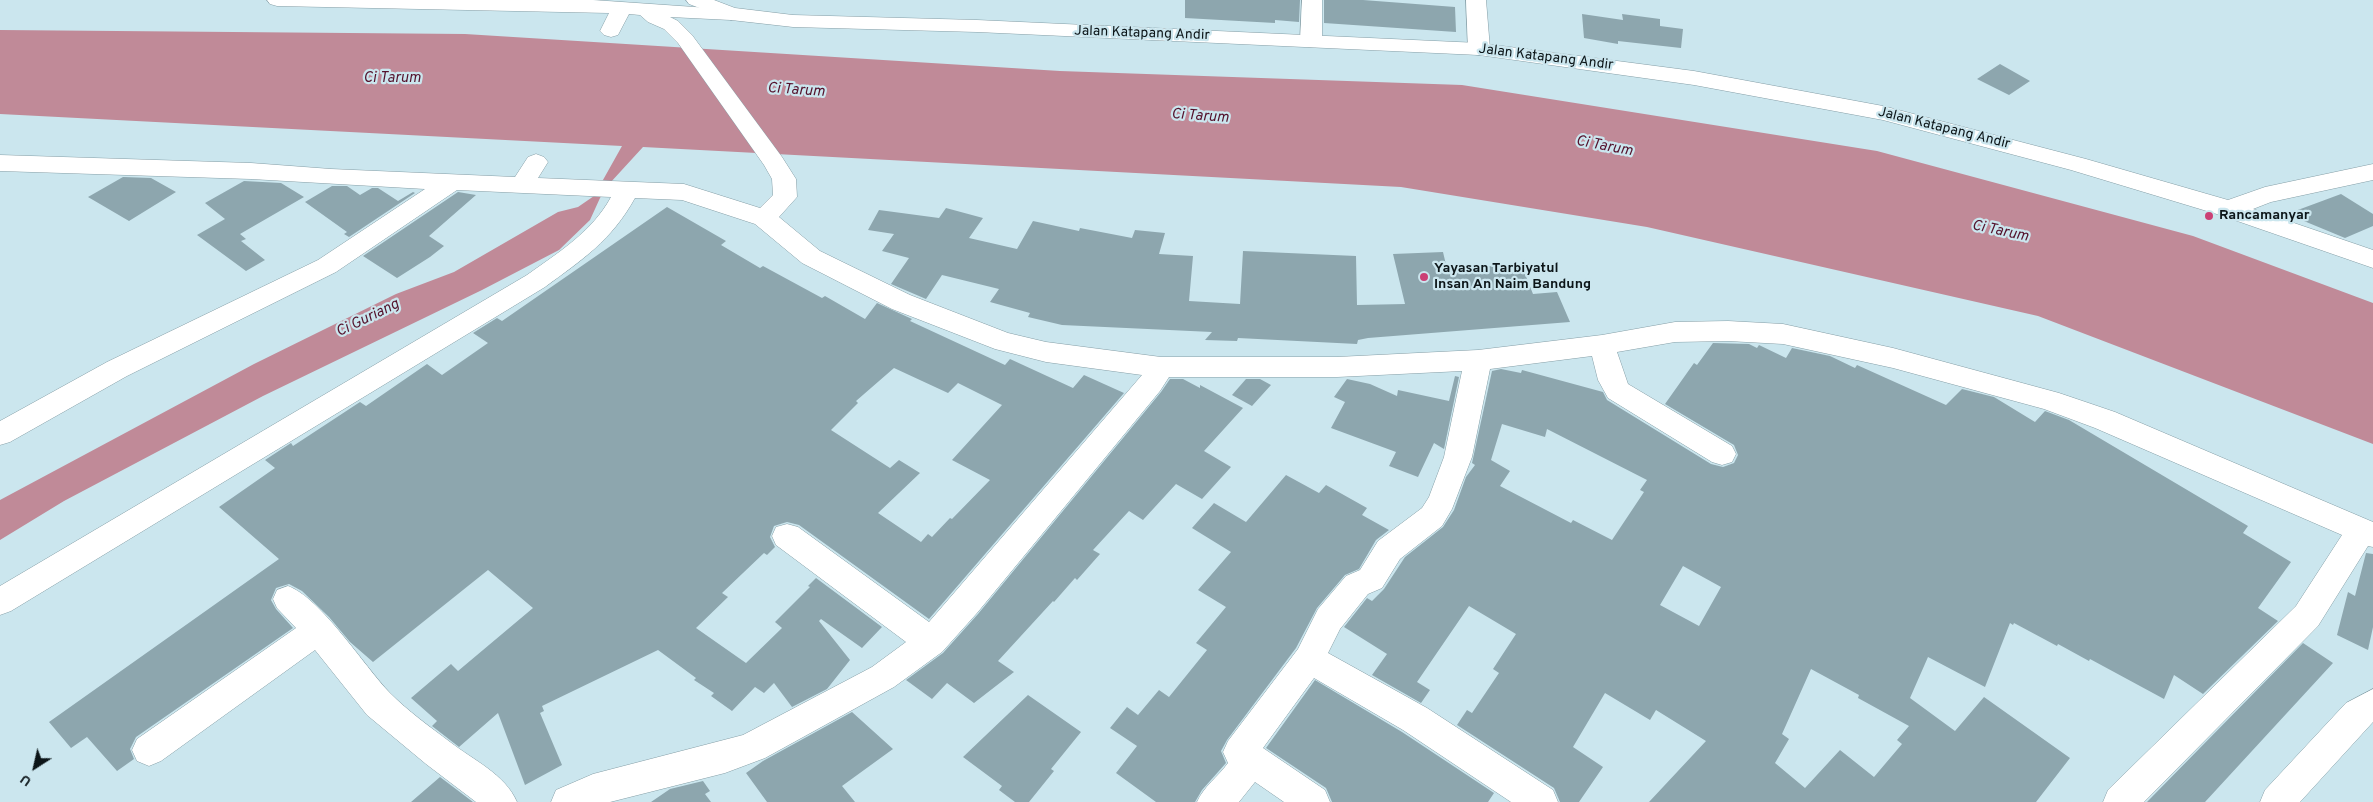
<!DOCTYPE html>
<html>
<head>
<meta charset="utf-8">
<style>
  body { margin:0 }
  #map { position:relative; width:2373px; height:802px; overflow:hidden; background:#cbe6ee; font-family:Overpass,sans-serif }
  canvas { display:block }
  .north { position:absolute; left:10px; top:742px; width:50px; height:50px; -webkit-text-stroke:4px #cbe6ee; paint-order:stroke; rotate:215deg; font-size:14px; font-weight:700; line-height:20px; text-align:center; color:#0c1518 }
  .north::after { content:''; display:block; margin:auto; width:18px; height:22px; background:#0c1518; clip-path:polygon(50% 0,100% 100%,50% 72%,0 100%) }
</style>
</head>
<body>
<div id="map">
<canvas width="2373" height="802"></canvas>
<div class="north">U</div>
</div>
<script>
const ctx = document.querySelector('canvas').getContext('2d');
ctx.lineJoin = 'round';
function paint(path, color) {
  ctx.fillStyle = color;
  ctx.fill(path, 'evenodd');
}
function strokePath(path, color, width, dash) {
  ctx.strokeStyle = color;
  ctx.lineWidth = width;
  ctx.lineCap = dash ? 'butt' : 'round';
  ctx.setLineDash(dash || []);
  ctx.stroke(path);
}
function write(font, color, halo, rows, align = 'center') {
  ctx.font = font + ' Overpass,sans-serif';
  ctx.lineWidth = 4.5;
  ctx.setLineDash([]);
  ctx.textBaseline = 'middle';
  ctx.strokeStyle = halo;
  ctx.fillStyle = color;
  for (const [text, x, y, turn = 0] of rows) {
    ctx.save();
    ctx.translate(x, y);
    ctx.rotate((+turn || 0) * Math.PI / 180);
    ctx.textAlign = isNaN(turn) ? turn : align;
    if (halo) ctx.strokeText(text, 0, 0);
    ctx.fillText(text, 0, 0);
    ctx.restore();
  }
}
paint(new Path2D(`
  M 0,30 L 465,34 L 1060,71 L 1462,85 L 1877,151 L 2193,236 L 2373,303 L 2373,444 L 2038,316 L 1647,227 L 1401,187 L 643,147 L 610,183 L 600,198 L 590,220 L 559,250 L 482,290 L 263,396 L 64,501 L 0,540 L 0,500 L 254,364 L 396,294 L 454,272 L 558,212 L 578,207 L 594,196 L 622,146 L 0,114 Z`), '#c08a98');
paint(new Path2D(`
  M 1185,0 L 1300,0 L 1299,22 L 1275,20 L 1275,23 L 1185,18 Z
  M 1324,0 L 1363,0 L 1455,7 L 1456,32 L 1324,23 Z
  M 1582,14 L 1623,20 L 1622,14 L 1660,19 L 1660,26 L 1683,29 L 1681,48 L 1618,41 L 1618,44 L 1584,38 Z
  M 2000,64 L 2030,81 L 2009,95 L 1977,79 Z
  M 123,177 L 151,178 L 176,192 L 129,221 L 88,197 Z
  M 244,181 L 281,183 L 304,197 L 240,234 L 246,239 L 241,241 L 265,260 L 246,271 L 197,235 L 225,219 L 205,203 Z
  M 332,186 L 347,186 L 360,195 L 372,188 L 378,188 L 398,201 L 413,192 L 415,193 L 349,237 L 344,234 L 347,232 L 305,202 Z
  M 458,192 L 476,195 L 429,236 L 444,246 L 430,257 L 397,278 L 363,256 Z
  M 2341,194 L 2373,214 L 2373,226 L 2345,238 L 2287,214 Z
  M 667,207 L 726,241 L 721,245 L 760,268 L 763,266 L 822,298 L 825,296 L 865,319 L 877,303 L 912,319 L 910,321 L 1005,365 L 1010,359 L 1073,388 L 1084,375 L 1124,393 L 929,619 L 799,525 L 787,522 L 774,526 L 770,537 L 775,547 L 767,555 L 764,553 L 722,593 L 728,597 L 696,628 L 746,663 L 782,628 L 775,622 L 810,587 L 808,586 L 816,578 L 882,627 L 862,648 L 821,619 L 819,621 L 850,660 L 827,689 L 792,707 L 774,683 L 764,693 L 755,687 L 732,711 L 711,696 L 714,693 L 694,680 L 696,678 L 658,650 L 542,706 L 544,711 L 540,713 L 562,765 L 525,785 L 498,713 L 459,747 L 432,726 L 437,721 L 411,698 L 451,664 L 458,671 L 533,608 L 488,570 L 373,662 L 350,642 L 329,617 L 302,591 L 289,584 L 276,588 L 271,600 L 276,609 L 293,628 L 136,737 L 130,749 L 134,759 L 117,771 L 87,737 L 71,748 L 49,722 L 279,559 L 219,507 L 275,468 L 265,460 L 291,443 L 293,446 L 360,402 L 366,406 L 427,364 L 442,375 L 488,343 L 473,333 L 497,318 L 502,321 ZM 894,368 L 948,393 L 958,383 L 1002,405 L 952,460 L 990,480 L 952,519 L 950,518 L 932,537 L 928,534 L 921,542 L 878,513 L 920,473 L 899,460 L 890,468 L 831,430 L 858,403 L 856,401 Z
  M 946,208 L 983,218 L 969,238 L 1017,249 L 1033,221 L 1079,231 L 1080,228 L 1132,238 L 1135,230 L 1165,233 L 1159,254 L 1193,256 L 1189,301 L 1240,304 L 1243,251 L 1356,256 L 1357,305 L 1405,304 L 1393,254 L 1443,252 L 1447,269 L 1521,264 L 1533,294 L 1557,292 L 1570,322 L 1368,338 L 1358,340 L 1357,344 L 1238,338 L 1237,341 L 1205,340 L 1212,332 L 1062,325 L 1028,317 L 1030,313 L 990,302 L 999,289 L 942,275 L 926,299 L 891,284 L 909,258 L 882,251 L 894,234 L 868,230 L 879,210 L 939,218 Z
  M 1713,343 L 1749,344 L 1757,348 L 1759,345 L 1786,358 L 1792,348 L 1830,356 L 1855,368 L 1857,365 L 1946,405 L 1962,389 L 1994,397 L 2035,422 L 2045,411 L 2069,420 L 2248,526 L 2243,533 L 2291,562 L 2258,608 L 2278,621 L 2203,694 L 2174,675 L 2164,699 L 2090,659 L 2089,661 L 2058,644 L 2057,646 L 2014,623 L 2013,625 L 2010,623 L 1985,687 L 1928,657 L 1910,698 L 1955,731 L 1984,697 L 2070,758 L 2036,802 L 1649,802 L 1706,741 L 1656,710 L 1650,720 L 1605,693 L 1573,747 L 1603,767 L 1579,802 L 1560,802 L 1554,788 L 1457,725 L 1467,710 L 1472,713 L 1499,673 L 1493,669 L 1516,634 L 1469,606 L 1417,682 L 1430,690 L 1421,703 L 1372,675 L 1387,654 L 1344,627 L 1367,598 L 1372,601 L 1384,589 L 1405,557 L 1443,527 L 1454,510 L 1466,477 L 1475,465 L 1472,463 L 1492,371 L 1501,369 L 1521,373 L 1522,370 L 1603,392 L 1607,400 L 1711,464 L 1723,467 L 1734,463 L 1738,455 L 1734,445 L 1665,404 L 1694,363 L 1697,365 ZM 1502,424 L 1545,437 L 1547,429 L 1647,480 L 1640,490 L 1644,492 L 1612,540 L 1573,520 L 1571,523 L 1500,486 L 1510,471 L 1491,460 ZM 1683,566 L 1721,587 L 1699,626 L 1660,605 ZM 1811,669 L 1859,695 L 1858,698 L 1909,726 L 1897,740 L 1902,744 L 1874,777 L 1840,750 L 1805,788 L 1775,763 L 1789,739 L 1782,734 Z
  M 1455,376 L 1459,377 L 1444,449 L 1434,443 L 1418,477 L 1389,466 L 1396,452 L 1331,428 L 1345,402 L 1334,397 L 1347,379 L 1370,384 L 1397,396 L 1398,390 L 1449,401 Z
  M 1170,379 L 1183,379 L 1200,388 L 1200,385 L 1243,408 L 1204,451 L 1231,467 L 1202,499 L 1176,484 L 1143,520 L 1129,511 L 1093,550 L 1100,554 L 1077,580 L 1075,578 L 1054,602 L 1053,601 L 998,661 L 1014,672 L 974,703 L 947,683 L 932,699 L 906,680 L 943,653 L 978,614 L 1161,392 Z
  M 1246,379 L 1260,379 L 1271,385 L 1252,406 L 1232,395 Z
  M 1286,475 L 1319,493 L 1326,485 L 1367,508 L 1362,515 L 1389,530 L 1376,540 L 1359,569 L 1345,575 L 1317,608 L 1296,648 L 1227,740 L 1221,751 L 1226,763 L 1202,790 L 1195,802 L 1156,802 L 1116,773 L 1137,746 L 1110,728 L 1127,707 L 1138,715 L 1159,690 L 1169,697 L 1207,650 L 1196,643 L 1226,607 L 1198,590 L 1231,552 L 1192,528 L 1214,503 L 1246,522 Z
  M 2366,553 L 2373,554 L 2373,627 L 2368,650 L 2337,635 L 2348,592 L 2355,596 Z
  M 2303,643 L 2333,663 L 2205,802 L 2147,802 Z
  M 1315,680 L 1402,732 L 1494,793 L 1488,802 L 1332,802 L 1326,788 L 1266,748 Z
  M 1028,695 L 1081,732 L 1051,769 L 1054,771 L 1029,802 L 1015,802 L 999,790 L 1002,786 L 963,757 Z
  M 852,712 L 893,749 L 842,786 L 855,802 L 767,802 L 746,773 L 763,761 Z
  M 440,777 L 473,802 L 411,802 Z
  M 703,781 L 710,791 L 705,794 L 711,802 L 651,802 L 670,789 Z`), '#8da6ae');
const street = new Path2D(`
  M 267,0 L 593,0 L 738,10 L 741,14 L 738,18 L 731,20 L 670,17 L 678,21 L 692,35 L 782,157 L 796,179 L 797,197 L 779,217 L 820,251 L 910,295 L 1008,333 L 1046,342 L 1161,357 L 1337,357 L 1478,350 L 1602,335 L 1675,322 L 1728,321 L 1783,324 L 1893,348 L 2059,393 L 2115,412 L 2373,522 L 2373,547 L 2368,546 L 2318,626 L 2144,802 L 2103,802 L 2108,790 L 2296,606 L 2342,535 L 2095,428 L 2044,409 L 1893,368 L 1783,344 L 1728,341 L 1675,342 L 1617,352 L 1628,384 L 1732,446 L 1736,454 L 1732,462 L 1722,465 L 1712,462 L 1608,398 L 1598,380 L 1592,356 L 1490,369 L 1472,457 L 1452,509 L 1442,526 L 1400,559 L 1382,588 L 1368,594 L 1340,629 L 1328,653 L 1427,708 L 1553,790 L 1558,802 L 1511,802 L 1403,730 L 1314,678 L 1263,748 L 1325,790 L 1330,802 L 1284,802 L 1255,782 L 1239,802 L 1197,802 C 1204,786 1218,777 1228,763 L 1223,752 L 1228,741 L 1298,649 L 1318,609 L 1346,576 L 1360,570 L 1378,541 L 1422,508 L 1429,497 L 1444,457 L 1462,371 L 1337,377 L 1169,377 L 1160,391 L 977,613 L 942,652 L 894,687 L 765,758 L 725,773 L 610,802 L 551,802 L 556,790 L 593,774 L 743,735 L 872,667 L 906,642 L 776,545 L 772,536 L 776,527 L 787,524 L 798,527 L 929,622 L 1142,375 L 1046,362 L 995,349 L 892,309 L 802,263 L 755,224 L 682,200 L 635,198 C 611,241 583,259 545,287 L 11,611 L 0,615 L 0,586 L 527,275 C 559,252 592,232 611,197 L 457,190 L 336,272 L 127,376 L 10,442 L 0,445 L 0,421 L 107,362 L 318,260 L 425,189 L 251,179 L 0,171 L 0,155 L 251,163 L 331,169 L 515,177 L 528,157 L 536,154 L 544,157 L 548,162 L 538,178 L 684,184 L 760,208 L 773,195 L 772,179 L 764,165 L 678,43 L 664,29 L 648,22 L 640,15 L 629,14 L 618,35 L 611,37 L 604,35 L 600,31 L 609,13 L 277,6 L 270,4 Z
  M 1302,0 L 1322,0 L 1322,41 L 1319,46 L 1311,47 L 1303,46 L 1300,41 Z
  M 1466,0 L 1486,0 L 1490,49 L 1487,54 L 1479,55 L 1471,54 L 1468,49 Z
  M 288,586 C 321,598 364,666 390,693 C 408,711 430,727 450,742 C 473,760 505,774 517,802 L 476,802 L 426,764 L 367,715 L 315,650 L 161,761 L 149,766 L 137,761 L 132,750 L 137,739 L 296,628 L 277,608 L 273,599 L 277,590 Z
  M 2373,689 L 2373,722 L 2300,802 L 2260,802 L 2265,790 L 2346,703 Z`);
const secondary = new Path2D(`
  M 686,0 L 714,0 L 735,8 L 793,15 L 977,20 L 1479,43 L 1694,71 L 1883,106 L 2086,159 L 2228,200 L 2265,187 L 2373,164 L 2373,180 L 2271,202 L 2253,209 L 2373,250 L 2373,268 L 2220,215 L 2071,170 L 1883,120 L 1694,85 L 1479,55 L 977,32 L 793,27 L 731,20 L 689,4 Z`);
strokePath(street, '#859ea6', 1);
strokePath(secondary, '#859ea6', 1);
paint(street, '#fff');
paint(secondary, '#fff');
for (const [x, y, r, color] of [
  [2209,216,5,"#cb4075"],
  [1424,277,5,"#cb4075"]
]) {
  const dot = new Path2D();
  dot.arc(x, y, r, 0, 2 * Math.PI);
  ctx.fillStyle = color;
  ctx.fill(dot);
  strokePath(dot, '#cbe6ee', 2);
}
write('14px', '#0c1518', '#cbe6ee', [
  ["Jalan Katapang Andir",1142,34,2],
  ["Jalan Katapang Andir",1546,58,7],
  ["Jalan Katapang Andir",1944,129,14]
]);
write('bold 14px', '#0c1518', '#cbe6ee', [
  ["Rancamanyar",2219,216],
  ["Yayasan Tarbiyatul",1434,269],
  ["Insan An Naim Bandung",1434,285]
], 'left');
write('italic 15px', '#54122c', '#cbe6ee', [
  ["Ci Tarum",392,79],
  ["Ci Tarum",796,91,4],
  ["Ci Tarum",1200,117,4],
  ["Ci Tarum",1604,147,11],
  ["Ci Tarum",2000,232,12],
  ["Ci Guriang",368,319,-26]
]);
</script>
</body>
</html>
